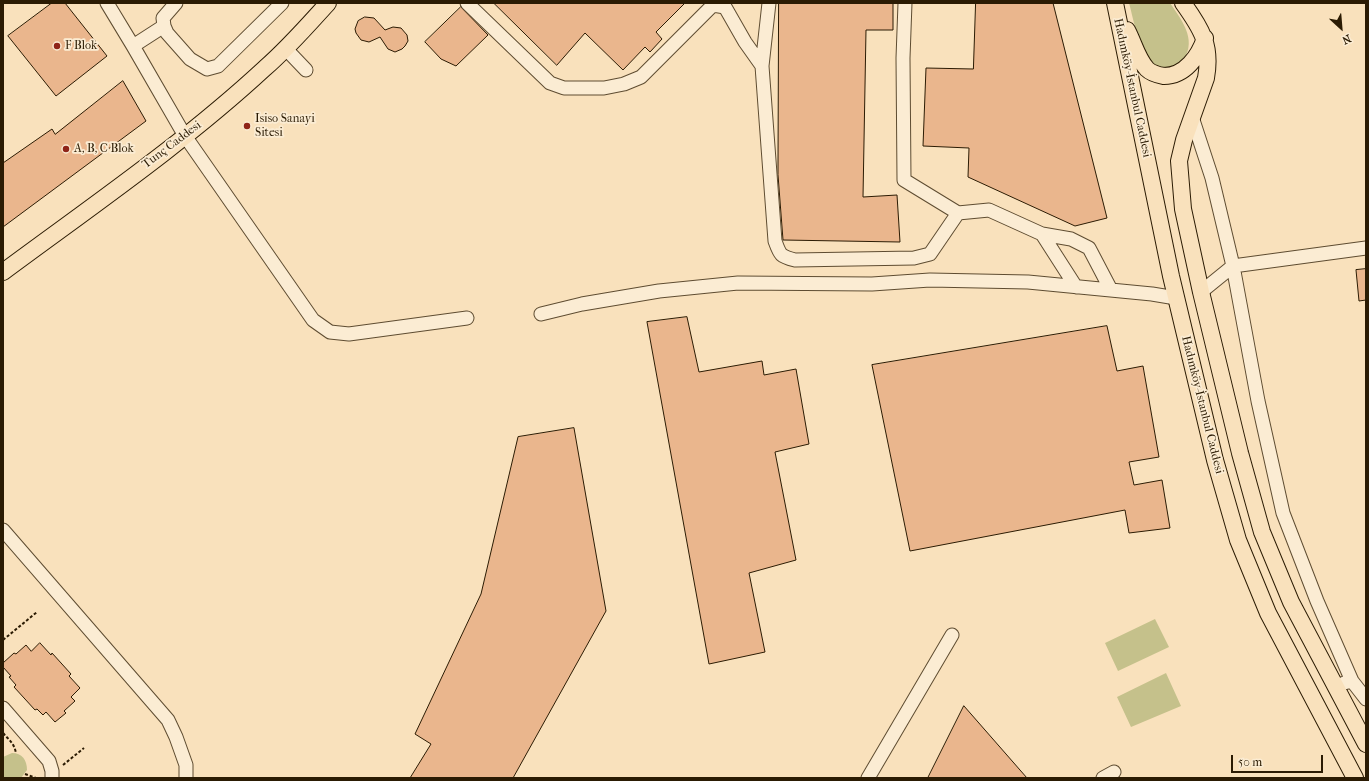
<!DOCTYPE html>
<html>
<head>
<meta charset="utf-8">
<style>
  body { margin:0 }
  #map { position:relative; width:1369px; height:781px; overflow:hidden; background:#f9e1bc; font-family:"IM FELL French Canon",serif }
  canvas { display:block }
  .frame { position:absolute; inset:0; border:4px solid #2b1b03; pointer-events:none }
  .north { position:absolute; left:1321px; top:8px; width:40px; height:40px; -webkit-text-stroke:3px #fbecd3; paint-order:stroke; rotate:154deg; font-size:11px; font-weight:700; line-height:16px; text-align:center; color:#2b1b03 }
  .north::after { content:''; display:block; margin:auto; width:14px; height:18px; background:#2b1b03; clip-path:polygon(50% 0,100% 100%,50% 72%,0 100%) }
  .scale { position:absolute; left:1231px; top:755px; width:92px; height:18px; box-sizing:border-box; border:2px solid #2b1b03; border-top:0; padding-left:5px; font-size:12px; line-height:14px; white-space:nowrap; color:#2b1b03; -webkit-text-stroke:3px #fbecd3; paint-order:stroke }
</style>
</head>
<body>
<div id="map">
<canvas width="1369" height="781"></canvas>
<div class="frame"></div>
<div class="north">N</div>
<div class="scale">50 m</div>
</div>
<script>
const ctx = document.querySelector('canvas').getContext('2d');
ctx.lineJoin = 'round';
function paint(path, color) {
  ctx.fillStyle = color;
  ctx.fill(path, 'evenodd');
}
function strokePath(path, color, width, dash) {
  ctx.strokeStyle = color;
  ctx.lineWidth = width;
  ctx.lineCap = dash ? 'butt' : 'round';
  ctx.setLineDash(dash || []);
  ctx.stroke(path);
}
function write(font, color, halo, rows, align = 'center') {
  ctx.font = font + ' "IM FELL French Canon",serif';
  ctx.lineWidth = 3.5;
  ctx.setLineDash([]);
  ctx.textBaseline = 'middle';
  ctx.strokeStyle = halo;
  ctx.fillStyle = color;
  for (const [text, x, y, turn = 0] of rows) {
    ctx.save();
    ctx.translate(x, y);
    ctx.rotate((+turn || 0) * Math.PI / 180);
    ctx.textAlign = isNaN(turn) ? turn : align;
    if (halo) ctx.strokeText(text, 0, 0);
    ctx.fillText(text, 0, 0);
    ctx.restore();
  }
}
paint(new Path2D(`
  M 1129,3 L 1170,3 C 1181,19 1197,39 1184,59 C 1181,63 1176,66 1172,67 C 1166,69 1159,69 1154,65 C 1139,53 1134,21 1129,3 Z
  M 1155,619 L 1169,647 L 1118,671 L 1105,643 Z
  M 1166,673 L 1181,706 L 1131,727 L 1117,697 Z
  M 12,753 C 22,753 27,760 27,770 L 21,778 L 5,778 L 3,776 L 3,757 Z`), '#c5c18b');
const building = new Path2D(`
  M 52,3 L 65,3 L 107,56 L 56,96 L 8,36 Z
  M 494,3 L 685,3 L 656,32 L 662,39 L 650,52 L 645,47 L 623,70 L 585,33 L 557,65 Z
  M 779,3 L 893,3 L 893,30 L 866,30 L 863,197 L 897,195 L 900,242 L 783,240 L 778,175 Z
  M 976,3 L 1053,3 L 1107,218 L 1075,226 L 968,177 L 969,148 L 923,146 L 926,68 L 973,69 Z
  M 461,7 L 488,35 L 456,66 L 441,59 L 425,42 Z
  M 365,17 L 374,18 L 385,30 L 393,27 L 401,28 L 407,35 L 408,41 L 405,46 L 402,49 L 395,52 L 388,49 L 380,37 L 369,42 L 361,40 L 356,33 L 355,29 L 358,21 Z
  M 123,81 L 146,121 L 3,227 L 3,163 L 52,129 L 55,134 Z
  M 1366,269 L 1366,300 L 1359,301 L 1356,270 Z
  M 687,317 L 699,372 L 762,361 L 764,375 L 796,369 L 809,444 L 775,452 L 796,560 L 749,573 L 765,652 L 709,664 L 647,322 Z
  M 1107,326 L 1117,371 L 1143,366 L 1159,457 L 1129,462 L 1134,485 L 1162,480 L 1170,528 L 1129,533 L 1125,510 L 910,551 L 872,365 Z
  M 574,428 L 606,611 L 513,778 L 410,778 L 431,744 L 415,734 L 481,594 L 518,437 Z
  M 40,643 L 51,655 L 52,653 L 71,674 L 69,676 L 80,688 L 71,697 L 75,701 L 64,711 L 66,713 L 55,722 L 46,712 L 43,715 L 37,709 L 35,710 L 14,687 L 16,685 L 9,677 L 11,676 L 3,667 L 3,663 L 14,653 L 16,654 L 26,645 L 31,651 Z
  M 964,706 L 1027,778 L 928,778 Z`);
paint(building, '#eab68d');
strokePath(building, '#2b1b03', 1);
const minor = new Path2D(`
  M 107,3 L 133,46 L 185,136 L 313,320 L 330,332 L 349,334 L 467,318
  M 176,3 L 163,18 L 164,26 L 167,33 L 190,59 L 207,69 L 218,66 L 282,3
  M 467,3 L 550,83 L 564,88 L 604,88 L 624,84 L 641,77 L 713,5 L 725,7 L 745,42 L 762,66
  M 769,3 L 762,66 L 775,241 C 780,255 780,256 795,260 L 914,258 L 930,254 L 958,213
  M 905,3 L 903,58 L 904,180 L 958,213 L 989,210 L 1042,234 L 1071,239 L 1089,248 L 1111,290
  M 133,46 L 164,26
  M 285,48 L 306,70
  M 1192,117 L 1212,178 L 1233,266 L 1258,401 L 1283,513 L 1317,601 L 1352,681
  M 1042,234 L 1076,287
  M 1201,292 L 1233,266 L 1366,248
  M 541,314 L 582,304 L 659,291 L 738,283 L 872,284 L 930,280 L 1028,282 L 1152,294 L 1176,298
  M 3,530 L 168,720 L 176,737 L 186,765 L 186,778
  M 1344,683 L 1352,681 L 1366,699
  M 3,708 L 49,761 L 52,771 L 52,778
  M 868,778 L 952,635
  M 1103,778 L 1114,772`);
const major = new Path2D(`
  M 1115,3 L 1171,276 L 1215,460 L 1238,540 L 1268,613 L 1355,778
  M 1183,3 C 1201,28 1212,45 1206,78 L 1184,140 L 1179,161 L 1183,209 L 1201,292 L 1240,453 L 1262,532 L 1291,602 L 1366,744
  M 1127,30 C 1134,43 1137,58 1147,69 C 1151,73 1158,75 1164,76 C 1185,76 1199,56 1205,38
  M 3,272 C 92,206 184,143 265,68 C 288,48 308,25 328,3`);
strokePath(minor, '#5e4c31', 15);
strokePath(major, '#2b1b03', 18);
strokePath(new Path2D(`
  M 3,640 L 37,612
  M 3,733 C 9,740 14,743 16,753
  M 63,765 L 84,748
  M 25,774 L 36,778`), '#2b1b03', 2, [3, 2]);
strokePath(minor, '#fbecd3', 13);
strokePath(major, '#f9e1bc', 16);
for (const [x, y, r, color] of [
  [57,46,4,"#8f2418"],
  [247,126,4,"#8f2418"],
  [66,149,4,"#8f2418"]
]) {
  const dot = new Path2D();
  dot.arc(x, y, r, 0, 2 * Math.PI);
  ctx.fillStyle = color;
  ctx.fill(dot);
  strokePath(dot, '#fbecd3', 1.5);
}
write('12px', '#2b1b03', '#fbecd3', [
  ["F Blok",65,46],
  ["Isiso Sanayi",255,119],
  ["Sitesi",255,133],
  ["A, B, C Blok",74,149]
], 'left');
write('12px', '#2b1b03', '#fbecd3', [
  ["Hadımköy-İstanbul Caddesi",1132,88,78],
  ["Tunç Caddesi",172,145,-37],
  ["Hadımköy-İstanbul Caddesi",1202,405,76]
]);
</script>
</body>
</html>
